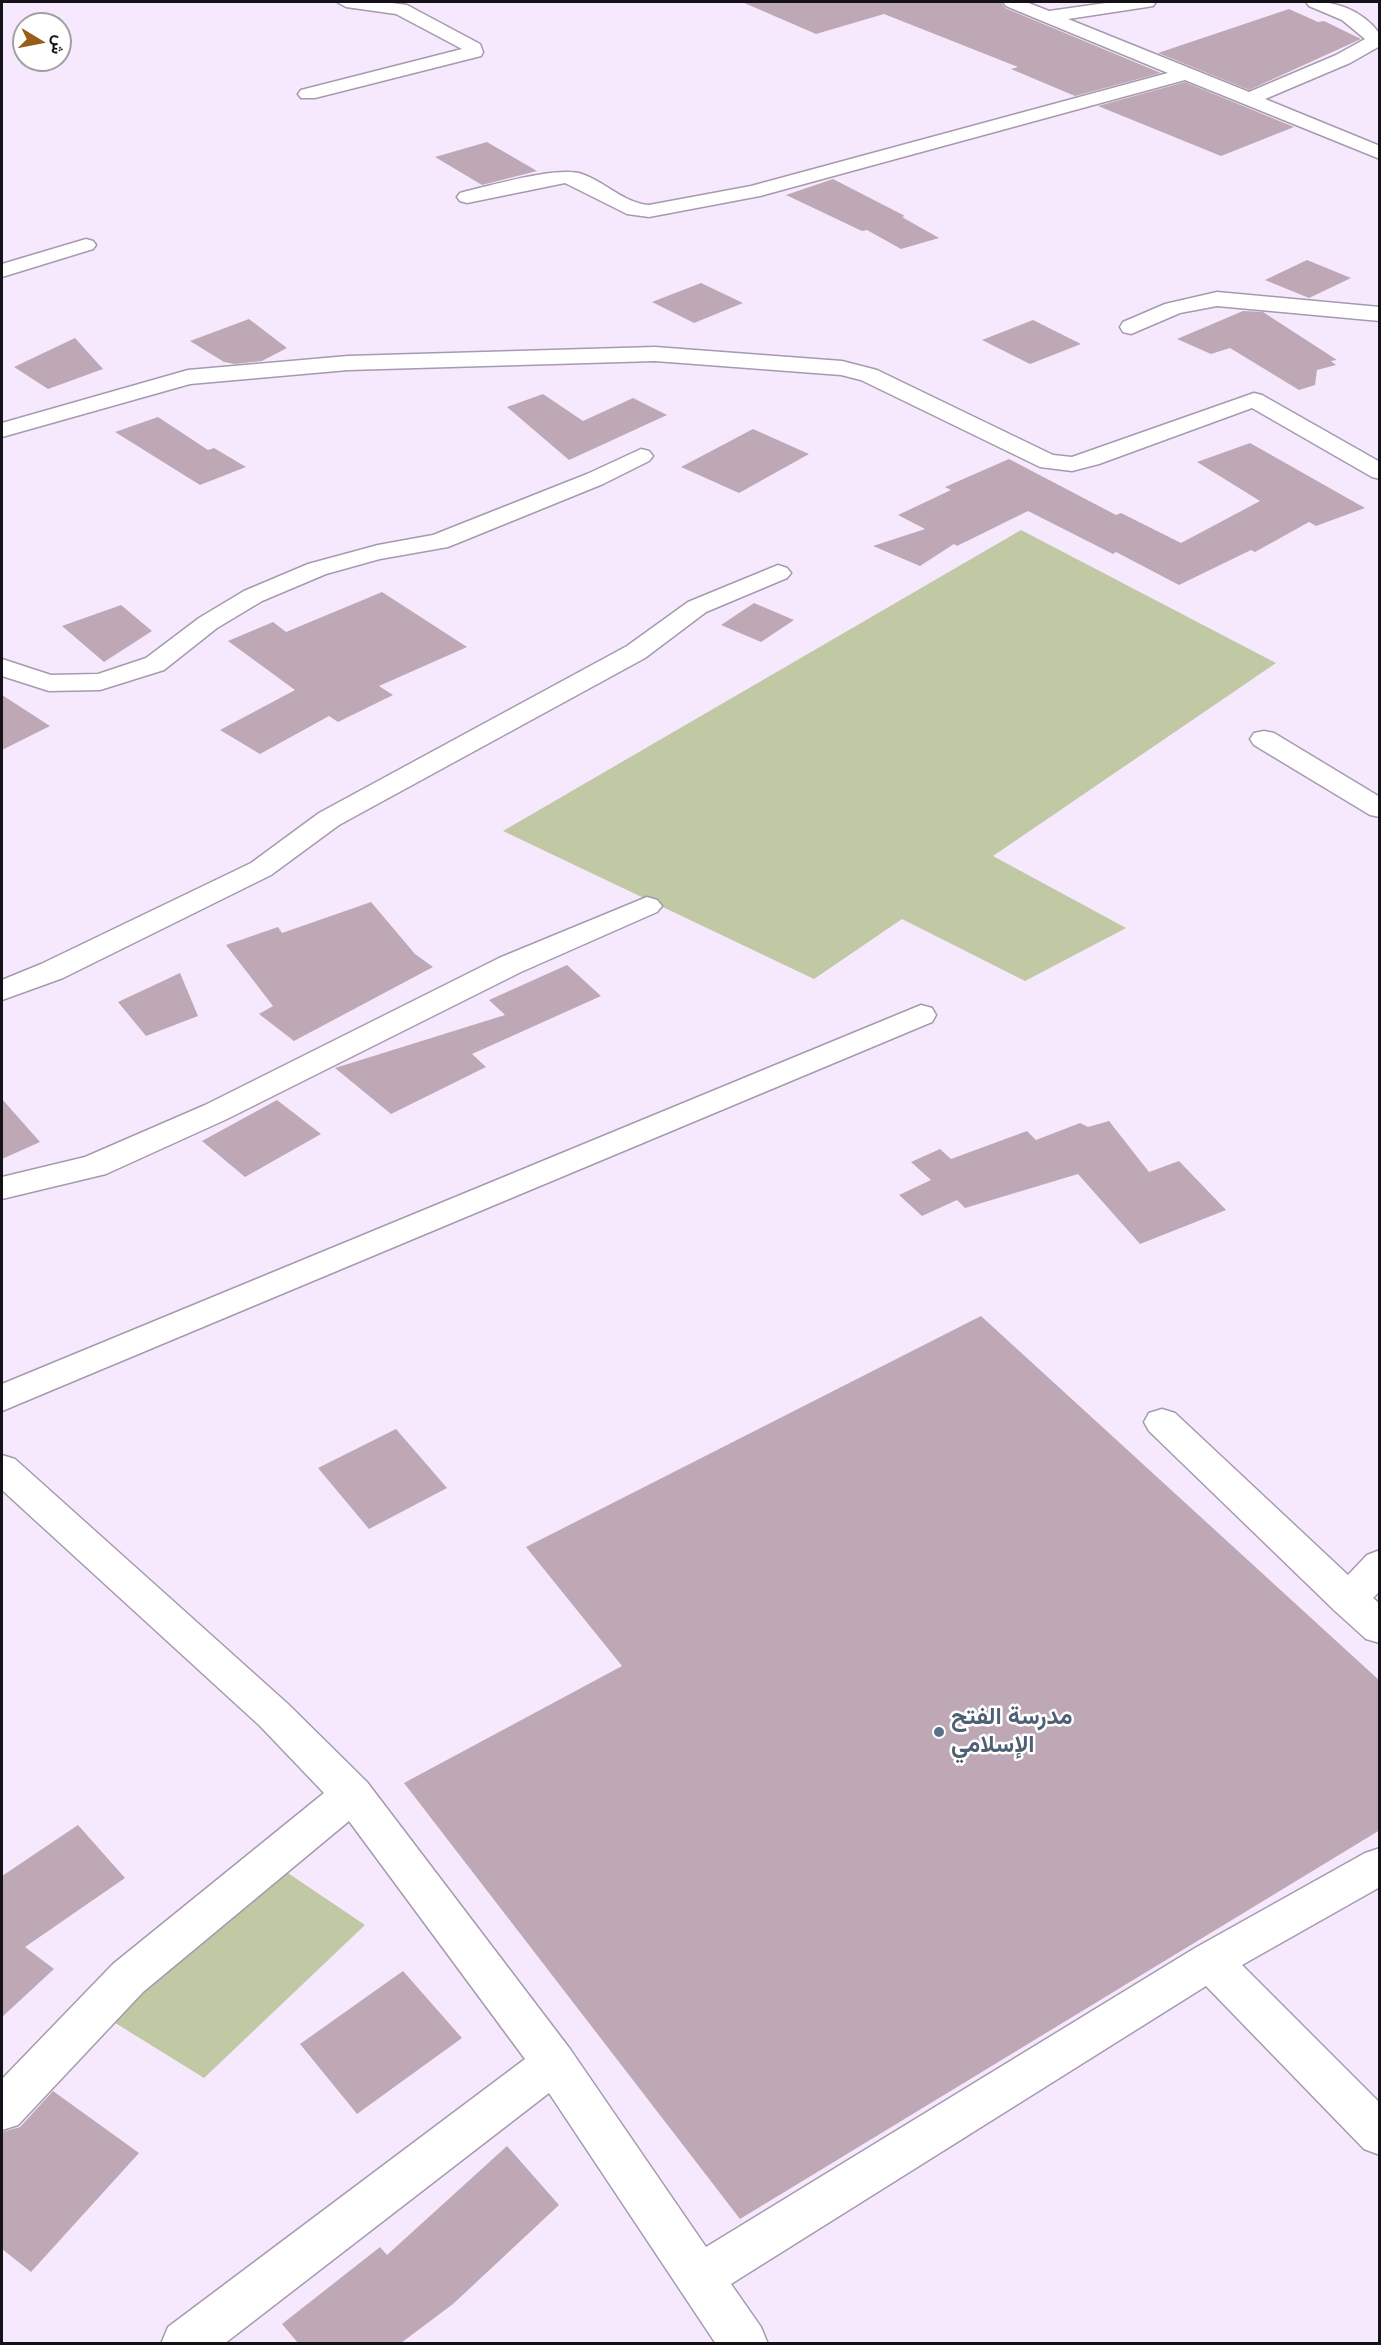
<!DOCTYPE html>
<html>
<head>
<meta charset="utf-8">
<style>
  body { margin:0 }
  #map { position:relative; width:1381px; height:2345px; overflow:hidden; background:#f6e9fe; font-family:Roboto,Vazirmatn,sans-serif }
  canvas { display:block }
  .frame { position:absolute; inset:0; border:3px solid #151118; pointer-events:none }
  .north { position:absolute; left:12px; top:12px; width:60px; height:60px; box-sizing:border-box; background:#fff; border:2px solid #a1a0a3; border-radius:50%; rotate:100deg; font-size:16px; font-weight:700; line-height:24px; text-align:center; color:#151118 }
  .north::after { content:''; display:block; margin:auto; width:21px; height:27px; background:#965e19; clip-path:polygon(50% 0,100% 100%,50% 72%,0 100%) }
</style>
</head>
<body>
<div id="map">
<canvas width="1381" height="2345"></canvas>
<div class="frame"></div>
<div class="north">ش</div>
</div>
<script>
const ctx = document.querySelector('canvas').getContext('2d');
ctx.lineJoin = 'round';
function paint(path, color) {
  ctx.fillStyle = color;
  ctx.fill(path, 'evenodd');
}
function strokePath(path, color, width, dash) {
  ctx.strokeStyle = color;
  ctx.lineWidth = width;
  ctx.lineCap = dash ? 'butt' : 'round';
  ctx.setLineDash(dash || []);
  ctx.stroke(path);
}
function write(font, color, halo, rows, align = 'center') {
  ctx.font = font + ' Roboto,Vazirmatn,sans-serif';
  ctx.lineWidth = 5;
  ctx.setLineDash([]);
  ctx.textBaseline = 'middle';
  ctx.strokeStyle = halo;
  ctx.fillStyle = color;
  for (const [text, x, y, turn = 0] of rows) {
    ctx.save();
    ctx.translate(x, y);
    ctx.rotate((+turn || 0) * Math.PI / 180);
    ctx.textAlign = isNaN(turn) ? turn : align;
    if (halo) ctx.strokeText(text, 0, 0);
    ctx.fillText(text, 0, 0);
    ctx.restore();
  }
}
paint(new Path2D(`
  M 1021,530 L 1276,663 L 993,856 L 1126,928 L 1025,981 L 902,919 L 814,979 L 503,831 Z
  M 270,1861 L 365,1925 L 204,2078 L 96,2011 Z`), '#c1c8a4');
paint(new Path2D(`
  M 742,2 L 1001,2 L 1005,8 L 1161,73 L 1075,96 L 1011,69 L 1018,67 L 884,14 L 816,34 Z
  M 1289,9 L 1318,22 L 1324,21 L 1361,39 L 1249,90 L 1158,53 Z
  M 1185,82 L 1294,127 L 1221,156 L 1098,106 Z
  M 487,142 L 537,171 L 482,185 L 435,157 Z
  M 833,179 L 905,216 L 902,217 L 939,238 L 901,249 L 867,230 L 862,231 L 786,195 Z
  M 1307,260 L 1351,278 L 1309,298 L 1265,280 Z
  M 701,283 L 743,303 L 694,323 L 652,302 Z
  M 1243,311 L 1263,312 L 1337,360 L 1331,361 L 1336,365 L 1317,370 L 1315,385 L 1299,390 L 1230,348 L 1211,354 L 1177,339 Z
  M 249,319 L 287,348 L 262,361 L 235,364 L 224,362 L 190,341 Z
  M 1033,320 L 1081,344 L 1030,364 L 982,340 Z
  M 75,338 L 103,369 L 48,389 L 14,367 Z
  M 543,394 L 583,421 L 633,398 L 667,415 L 569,460 L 507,407 Z
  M 158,417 L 208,450 L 214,448 L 246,467 L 200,485 L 115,432 Z
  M 753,429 L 809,454 L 739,493 L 681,467 Z
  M 1250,443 L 1365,508 L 1316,526 L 1309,522 L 1255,552 L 1251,550 L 1179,585 L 1116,552 L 1113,554 L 1028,511 L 957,546 L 954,544 L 920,566 L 873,546 L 925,529 L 898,515 L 951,490 L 945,487 L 1009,459 L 1116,515 L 1121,513 L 1181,543 L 1260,501 L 1197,462 Z
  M 382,592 L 467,647 L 379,686 L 393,695 L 338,722 L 329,716 L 260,754 L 220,730 L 295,690 L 228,641 L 273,622 L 286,632 Z
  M 754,603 L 794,620 L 761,642 L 721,625 Z
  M 121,605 L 152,631 L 104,662 L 62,626 Z
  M 2,695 L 50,726 L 2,750 Z
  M 371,902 L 415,954 L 433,967 L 294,1041 L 259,1014 L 273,1006 L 226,945 L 278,927 L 282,933 Z
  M 567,965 L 601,996 L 472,1054 L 486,1067 L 391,1114 L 335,1068 L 505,1015 L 489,1000 Z
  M 180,973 L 198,1016 L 146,1036 L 118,1002 Z
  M 2,1099 L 40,1142 L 2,1159 Z
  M 277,1100 L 321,1134 L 245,1177 L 202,1141 Z
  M 1109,1121 L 1149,1172 L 1179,1161 L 1226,1210 L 1140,1244 L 1078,1174 L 965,1208 L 957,1200 L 922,1216 L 899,1195 L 931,1180 L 911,1162 L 940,1149 L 951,1159 L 1027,1131 L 1036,1140 L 1080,1123 L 1088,1127 Z
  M 981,1316 L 1380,1681 L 1380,1830 L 740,2219 L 404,1783 L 622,1666 L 526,1547 Z
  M 396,1429 L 447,1488 L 369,1529 L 318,1468 Z
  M 78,1825 L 125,1878 L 25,1947 L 54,1969 L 2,2017 L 2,1876 Z
  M 403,1971 L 462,2038 L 357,2114 L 300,2044 Z
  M 53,2091 L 139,2153 L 31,2272 L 2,2249 L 2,2132 L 20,2127 Z
  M 507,2146 L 559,2205 L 453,2304 L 401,2343 L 298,2343 L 282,2324 L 380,2247 L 387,2255 Z`), '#bea8b5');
const minor = new Path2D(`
  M 337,2 L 384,2 L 407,5 L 480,44 L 483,52 L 481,56 L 315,98 L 301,98 L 298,94 L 301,90 L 462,49 L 396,14 L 346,7 Z
  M 1003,2 L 1026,2 L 1049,11 L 1113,2 L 1156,2 L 1153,6 L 1147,7 L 1068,19 L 1249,92 L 1336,55 L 1365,39 L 1342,20 L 1309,6 L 1306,2 C 1335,0 1362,10 1380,34 L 1380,46 L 1350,63 L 1265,99 L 1380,146 L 1380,159 L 1185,80 L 760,196 L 649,217 L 627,214 L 565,183 L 467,203 L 460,201 L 457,197 L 460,193 L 467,191 C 494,185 557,166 582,174 C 605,182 624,203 649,205 L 751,186 L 1168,73 L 1006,6 Z
  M 86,239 L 93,241 L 96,245 L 93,249 L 2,277 L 2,264 Z
  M 1217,292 L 1380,307 L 1380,321 L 1217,306 L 1180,313 L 1131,334 L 1123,332 L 1120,327 L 1123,322 L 1165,304 Z
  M 655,347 L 842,361 L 877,370 L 1053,455 L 1072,457 L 1254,393 L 1262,395 L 1380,462 L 1380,479 L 1372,477 L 1252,408 L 1099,464 L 1072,471 L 1040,467 L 861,380 L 841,375 L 655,361 L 348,370 L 190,384 L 2,437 L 2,423 L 188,370 L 348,356 Z
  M 641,449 L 649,451 L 653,456 L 649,461 L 603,484 L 448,547 L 380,559 L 326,574 L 262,601 L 217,628 L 164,670 L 100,690 L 49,691 L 2,676 L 2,659 L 51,675 L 98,674 L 146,658 L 199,618 L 244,591 L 308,564 L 378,545 L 433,535 L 587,474 Z
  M 778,565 L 787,568 L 791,573 L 787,578 L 706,612 L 645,658 L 339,825 L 271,875 L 63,978 L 2,1000 L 2,980 L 41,964 L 251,863 L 319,813 L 627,646 L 688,602 Z
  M 1264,731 L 1274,733 L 1380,797 L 1380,817 L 1370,815 L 1254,745 L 1250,739 L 1254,733 Z
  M 647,897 L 657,900 L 662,906 L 657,912 L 521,972 L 227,1119 L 106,1174 L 2,1199 L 2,1177 L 85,1157 L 205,1105 L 499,958 Z
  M 921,1005 L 932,1008 L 936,1015 L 932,1022 L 2,1411 L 2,1384 Z
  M 1162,1409 L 1175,1413 L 1348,1575 L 1367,1555 L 1380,1550 L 1380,1591 L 1373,1598 L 1380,1604 L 1380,1643 L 1366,1639 L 1335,1611 L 1149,1431 L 1144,1422 L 1149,1413 Z
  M 2,1455 L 15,1459 L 288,1704 L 367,1782 L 570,2049 L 706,2247 L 1195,1948 L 1365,1853 L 1380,1848 L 1380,1887 L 1242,1965 L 1380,2103 L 1380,2155 L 1364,2149 L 1206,1986 L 731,2284 L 761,2327 L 768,2344 L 716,2344 L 549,2093 L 224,2344 L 161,2344 L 168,2327 L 525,2059 L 349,1821 L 143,1992 L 18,2125 L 2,2130 L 2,2079 L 113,1964 L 324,1793 L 260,1726 L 2,1490 Z`);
strokePath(minor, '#a69aad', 3);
paint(minor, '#fff');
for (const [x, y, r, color] of [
  [939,1732,6,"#5c6f8a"]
]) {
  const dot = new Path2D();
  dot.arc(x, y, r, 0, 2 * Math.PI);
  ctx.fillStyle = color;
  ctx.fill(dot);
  strokePath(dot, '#fff', 2);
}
write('bold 24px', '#4e5e75', '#fff', [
  ["مدرسة الفتح",951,1718],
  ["الإسلامي",951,1746]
], 'left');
</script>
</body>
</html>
